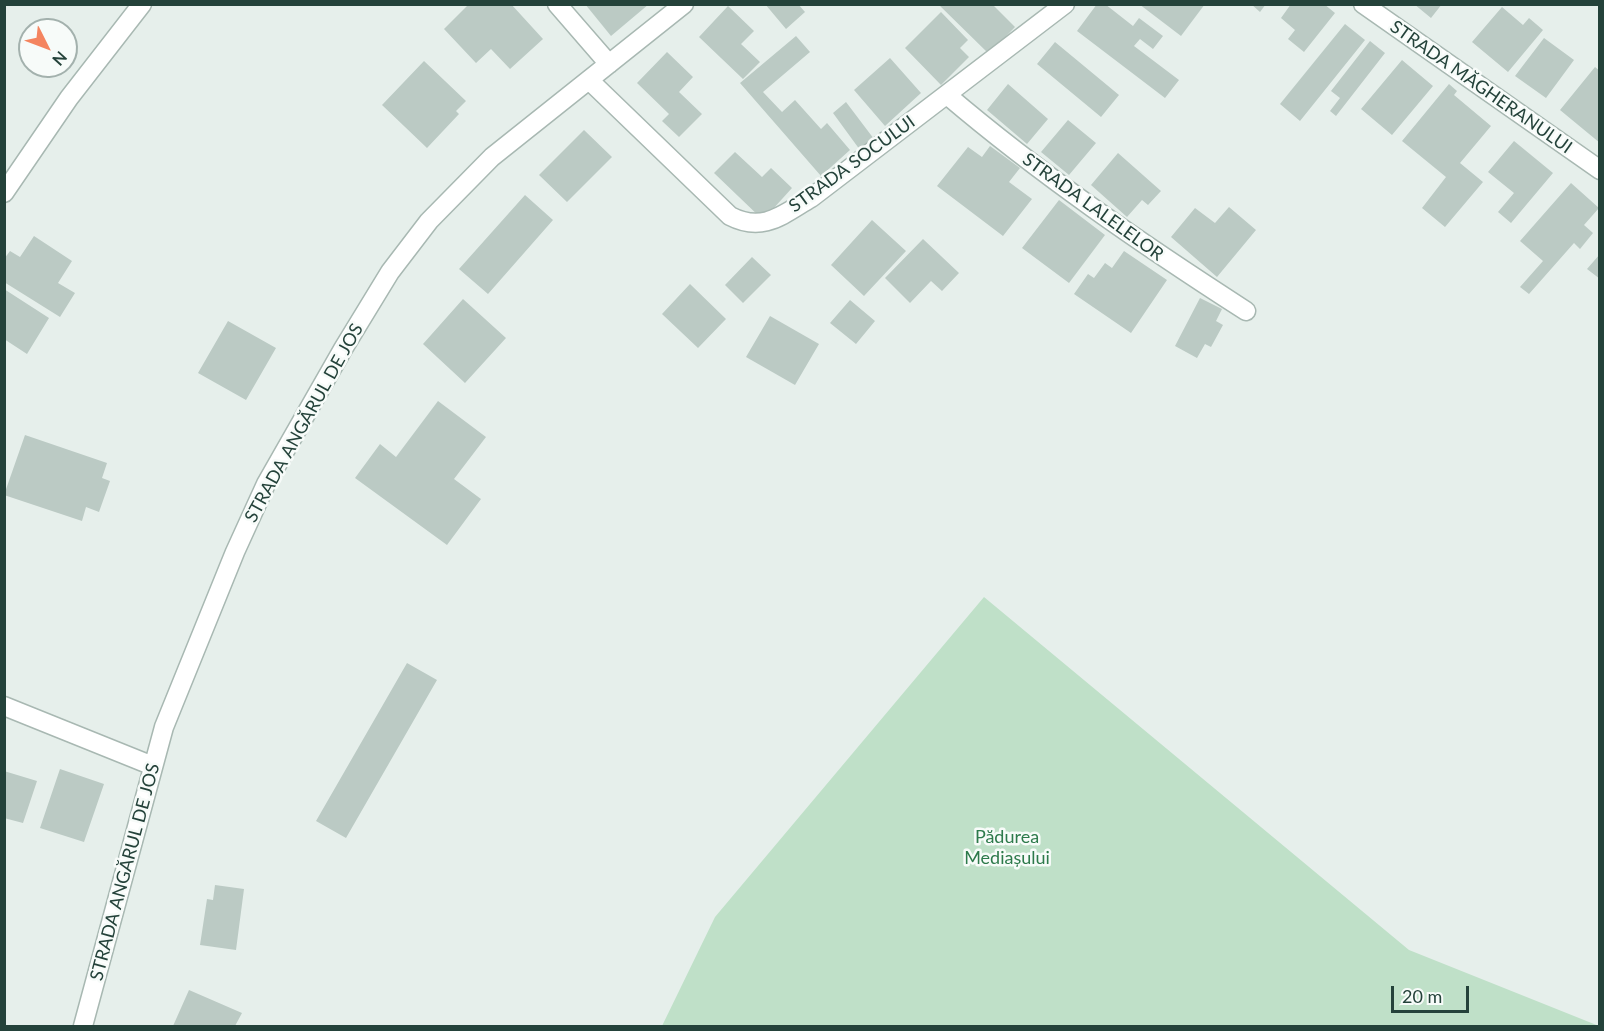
<!DOCTYPE html>
<html>
<head>
<meta charset="utf-8">
<style>
  body { margin:0 }
  #map { position:relative; width:1604px; height:1031px; overflow:hidden; background:#e6efeb; font-family:Lato,sans-serif }
  canvas { display:block }
  .frame { position:absolute; inset:0; border:6px solid #24423a; pointer-events:none }
  .north { position:absolute; left:18px; top:18px; width:60px; height:60px; box-sizing:border-box; background:#f7fbf9; border:2px solid #a3b1ad; border-radius:50%; rotate:132deg; font-size:16px; font-weight:700; line-height:24px; text-align:center; color:#24423a }
  .north::after { content:''; display:block; margin:auto; width:21px; height:27px; background:#f4845f; clip-path:polygon(50% 0,100% 100%,50% 72%,0 100%) }
  .scale { position:absolute; left:1391px; top:986px; width:78px; height:27px; box-sizing:border-box; border:3px solid #24423a; border-top:0; padding-left:8px; font-size:18px; line-height:21px; white-space:nowrap; color:#24423a; -webkit-text-stroke:4px #f7fbf9; paint-order:stroke }
</style>
</head>
<body>
<div id="map">
<canvas width="1604" height="1031"></canvas>
<div class="frame"></div>
<div class="north">N</div>
<div class="scale">20 m</div>
</div>
<script>
const ctx = document.querySelector('canvas').getContext('2d');
ctx.lineJoin = 'round';
function paint(path, color) {
  ctx.fillStyle = color;
  ctx.fill(path, 'evenodd');
}
function strokePath(path, color, width, dash) {
  ctx.strokeStyle = color;
  ctx.lineWidth = width;
  ctx.lineCap = dash ? 'butt' : 'round';
  ctx.setLineDash(dash || []);
  ctx.stroke(path);
}
function write(font, color, halo, rows, align = 'center') {
  ctx.font = font + ' Lato,sans-serif';
  ctx.lineWidth = 5;
  ctx.setLineDash([]);
  ctx.textBaseline = 'middle';
  ctx.strokeStyle = halo;
  ctx.fillStyle = color;
  for (const [text, x, y, turn = 0] of rows) {
    ctx.save();
    ctx.translate(x, y);
    ctx.rotate((+turn || 0) * Math.PI / 180);
    ctx.textAlign = isNaN(turn) ? turn : align;
    if (halo) ctx.strokeText(text, 0, 0);
    ctx.fillText(text, 0, 0);
    ctx.restore();
  }
}
paint(new Path2D(`
  M 984,597 L 1409,950 L 1599,1026 L 662,1026 L 715,917 Z`), '#bfe0c8');
paint(new Path2D(`
  M 469,4 L 511,4 L 543,39 L 510,69 L 491,49 L 476,63 L 444,29 Z
  M 585,4 L 649,4 L 611,36 Z
  M 765,4 L 798,4 L 805,12 L 786,29 Z
  M 938,4 L 992,4 L 1015,27 L 989,54 Z
  M 1097,4 L 1105,4 L 1133,26 L 1139,18 L 1163,36 L 1153,49 L 1140,39 L 1134,46 L 1179,80 L 1165,98 L 1077,31 Z
  M 1139,4 L 1205,4 L 1181,36 Z
  M 1251,4 L 1266,4 L 1260,12 Z
  M 1291,4 L 1324,4 L 1335,13 L 1304,52 L 1288,39 L 1295,30 L 1281,18 Z
  M 1414,4 L 1442,4 L 1431,18 Z
  M 728,6 L 754,31 L 741,44 L 760,62 L 743,79 L 699,37 Z
  M 1502,7 L 1523,25 L 1529,18 L 1543,30 L 1508,72 L 1472,42 Z
  M 941,12 L 968,40 L 960,48 L 969,57 L 941,85 L 905,48 Z
  M 1345,24 L 1365,40 L 1300,121 L 1280,104 Z
  M 796,36 L 810,52 L 763,92 L 782,112 L 795,100 L 821,129 L 827,123 L 850,150 L 821,176 L 740,83 Z
  M 1544,38 L 1574,60 L 1546,98 L 1515,76 Z
  M 1370,41 L 1385,53 L 1336,116 L 1330,111 L 1340,98 L 1331,91 Z
  M 1055,42 L 1119,95 L 1101,117 L 1037,64 Z
  M 667,52 L 693,77 L 679,92 L 702,114 L 679,137 L 662,121 L 669,114 L 637,83 Z
  M 890,58 L 921,93 L 885,126 L 854,90 Z
  M 1402,60 L 1433,86 L 1392,135 L 1361,109 Z
  M 424,61 L 466,101 L 456,111 L 459,114 L 427,148 L 382,105 Z
  M 1595,67 L 1600,71 L 1600,143 L 1560,110 Z
  M 1008,84 L 1048,119 L 1027,144 L 987,110 Z
  M 1449,84 L 1457,91 L 1454,95 L 1491,126 L 1460,163 L 1483,182 L 1445,227 L 1422,208 L 1446,177 L 1402,141 Z
  M 846,102 L 874,139 L 860,150 L 833,113 Z
  M 1068,120 L 1096,143 L 1069,175 L 1041,152 Z
  M 584,130 L 612,157 L 567,202 L 539,175 Z
  M 1514,141 L 1553,173 L 1511,223 L 1498,212 L 1514,193 L 1488,172 Z
  M 990,146 L 1020,168 L 1009,182 L 1032,199 L 1003,236 L 937,186 L 968,147 L 982,157 Z
  M 735,152 L 762,177 L 771,168 L 792,188 L 763,220 L 714,173 Z
  M 1118,153 L 1161,191 L 1148,205 L 1142,200 L 1127,217 L 1091,185 Z
  M 1571,183 L 1599,208 L 1584,225 L 1593,233 L 1580,249 L 1574,243 L 1529,294 L 1520,287 L 1543,261 L 1520,241 Z
  M 525,195 L 553,220 L 488,294 L 459,269 Z
  M 1059,200 L 1105,235 L 1069,283 L 1022,248 Z
  M 1229,207 L 1256,230 L 1217,277 L 1171,237 L 1195,208 L 1215,223 Z
  M 872,220 L 906,251 L 864,296 L 831,265 Z
  M 34,236 L 72,261 L 58,283 L 75,293 L 60,317 L 4,282 L 4,259 L 10,251 L 20,257 Z
  M 923,239 L 959,273 L 942,291 L 931,281 L 910,303 L 885,278 Z
  M 1124,251 L 1167,280 L 1131,333 L 1074,294 L 1088,274 L 1094,278 L 1105,263 L 1112,268 Z
  M 1600,254 L 1600,279 L 1587,269 Z
  M 752,257 L 771,275 L 743,303 L 725,285 Z
  M 690,284 L 726,319 L 698,348 L 662,314 Z
  M 4,289 L 49,318 L 27,354 L 4,339 Z
  M 1200,298 L 1222,309 L 1216,321 L 1223,325 L 1211,347 L 1205,344 L 1197,358 L 1175,346 Z
  M 463,299 L 506,338 L 465,383 L 423,344 Z
  M 850,300 L 875,321 L 856,344 L 830,323 Z
  M 770,316 L 819,344 L 795,385 L 746,357 Z
  M 228,321 L 276,348 L 246,400 L 198,373 Z
  M 438,401 L 486,437 L 454,479 L 481,499 L 447,545 L 355,478 L 380,444 L 396,457 Z
  M 25,435 L 107,463 L 102,478 L 110,481 L 99,512 L 86,507 L 82,521 L 4,495 Z
  M 407,663 L 437,680 L 346,838 L 316,821 Z
  M 60,769 L 104,784 L 84,842 L 40,828 Z
  M 4,771 L 37,781 L 23,823 L 4,818 Z
  M 215,885 L 244,889 L 236,950 L 200,945 L 207,899 L 213,900 Z
  M 189,990 L 242,1013 L 235,1026 L 173,1026 Z`), '#bbcac4');
const street = new Path2D(`
  M 557,4 L 609,64
  M 1363,4 L 1600,170
  M 590,81 L 730,216 C 763,233 782,215 811,198 L 1065,4
  M 947,95 C 1041,175 1142,244 1246,311
  M 4,193 L 69,98 L 142,4
  M 4,706 L 153,766
  M 83,1026 L 164,727 L 235,552 L 266,484 L 343,349 L 390,272 L 429,221 L 492,157 L 684,4`);
strokePath(street, '#a8b8b2', 21);
strokePath(street, '#fff', 18);
write('18px', '#24423a', '#f7fbf9', [
  ["STRADA MĂGHERANULUI",1481,87,35],
  ["STRADA SOCULUI",852,164,-36],
  ["STRADA LALELELOR",1093,207,36],
  ["STRADA ANGĂRUL DE JOS",304,423,-61],
  ["STRADA ANGĂRUL DE JOS",125,872,-75]
]);
write('18px', '#2d7a4b', '#f7fbf9', [
  ["Pădurea",1007,837],
  ["Mediașului",1007,858]
]);
</script>
</body>
</html>
